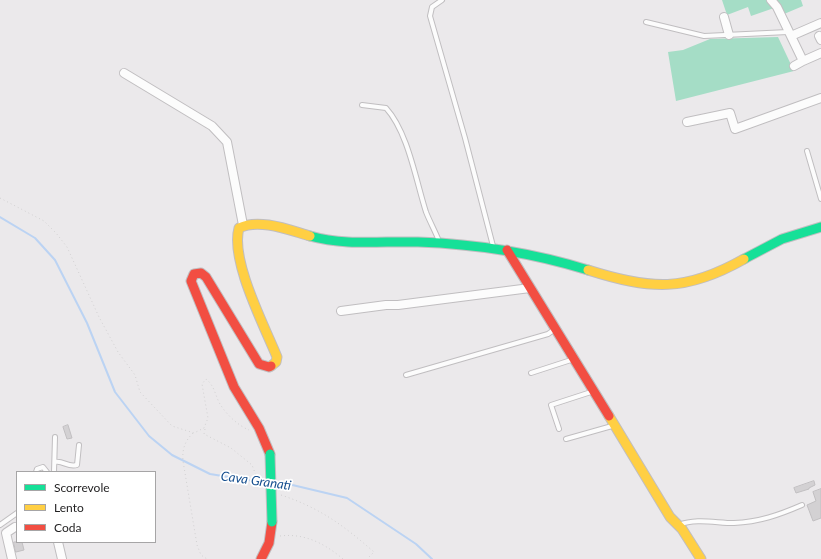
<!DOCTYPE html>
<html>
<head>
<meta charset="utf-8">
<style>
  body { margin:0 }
  #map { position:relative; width:821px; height:559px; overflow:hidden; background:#ebe9eb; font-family:Lato,sans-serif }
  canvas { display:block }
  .legend { position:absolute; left:16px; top:471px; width:140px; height:72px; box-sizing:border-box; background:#fff; border:1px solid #a6a5a6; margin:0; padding:5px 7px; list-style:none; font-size:12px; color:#201f20 }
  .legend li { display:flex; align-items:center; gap:8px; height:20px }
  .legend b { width:20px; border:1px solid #a6a5a6 }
</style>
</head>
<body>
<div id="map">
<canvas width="821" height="559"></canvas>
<ul class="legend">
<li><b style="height:5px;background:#16e098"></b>Scorrevole</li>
<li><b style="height:5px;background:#ffcf43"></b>Lento</li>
<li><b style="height:5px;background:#f24e42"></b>Coda</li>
</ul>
</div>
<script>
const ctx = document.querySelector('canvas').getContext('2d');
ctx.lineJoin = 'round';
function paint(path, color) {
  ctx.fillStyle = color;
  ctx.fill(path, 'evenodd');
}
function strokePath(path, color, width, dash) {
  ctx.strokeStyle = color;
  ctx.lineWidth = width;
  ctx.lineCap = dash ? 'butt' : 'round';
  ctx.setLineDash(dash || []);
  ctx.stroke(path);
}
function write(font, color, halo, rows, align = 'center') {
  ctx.font = font + ' Lato,sans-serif';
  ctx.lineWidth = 3.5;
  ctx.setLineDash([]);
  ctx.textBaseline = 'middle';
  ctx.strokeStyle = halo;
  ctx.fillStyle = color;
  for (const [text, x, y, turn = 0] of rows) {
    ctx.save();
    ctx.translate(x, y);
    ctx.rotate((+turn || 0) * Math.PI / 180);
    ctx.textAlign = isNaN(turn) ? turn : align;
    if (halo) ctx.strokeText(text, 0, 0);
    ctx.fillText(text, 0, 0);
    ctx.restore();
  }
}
paint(new Path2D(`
  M 722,0 L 767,0 L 774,8 L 751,16 L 748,7 L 727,15 Z
  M 774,0 L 801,0 L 803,6 L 784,14 Z
  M 778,37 L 794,71 L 676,101 L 668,52 L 683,50 L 710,39 Z`), '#a5ddc6');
strokePath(new Path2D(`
  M 0,217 L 35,238 L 55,260 L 87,323 L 115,392 L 149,436 L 172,455 L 210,474 L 266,483
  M 275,483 L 284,483 L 347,498 L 416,544 L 432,559`), '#bbd3f3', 2);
const building = new Path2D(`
  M 68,425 L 72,438 L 67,439 L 63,427 Z
  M 814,481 L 815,485 L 809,488 L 809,489 L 796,493 L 794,488 Z
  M 821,489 L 821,518 L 813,521 L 807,505 L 816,501 L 813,492 Z
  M 14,542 L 22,542 L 24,550 L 16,552 Z`);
paint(building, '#d3d1d3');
strokePath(building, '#c1bfc1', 1);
const lane = new Path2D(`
  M 442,0 L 432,7 L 430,16 L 465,138 L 493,246
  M 646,22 L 704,36 L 788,32
  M 362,105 L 386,108 C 408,132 416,181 426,212 C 430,222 435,231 439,241
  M 807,151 L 821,199
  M 531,373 L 571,360
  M 406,375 L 548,334 L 555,329
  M 559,429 L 551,405 L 591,392
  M 566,439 L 612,426
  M 55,462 C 63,460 68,468 77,465 L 79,445
  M 36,472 L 37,469 L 43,467 L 47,472
  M 54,472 L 55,437
  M 0,525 L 17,513
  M 679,525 C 696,518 716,523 734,523 C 759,522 779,515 802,505`);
const street = new Path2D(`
  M 771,0 L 777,7 L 803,61 L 821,53
  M 724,17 L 729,35
  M 791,36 L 821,23
  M 819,36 L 821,40
  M 794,66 L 803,61
  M 124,73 L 212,126 L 227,142 L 243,225
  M 687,122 L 730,113 L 735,129 L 821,98
  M 341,311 L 386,305 L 398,305 L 530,288
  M 58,542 L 62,559
  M 12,559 L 6,533 L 15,527`);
const fast = new Path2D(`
  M 310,236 C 345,246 382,241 418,242 C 476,244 533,253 588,270
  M 744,259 L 782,239 L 821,227`);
const slow = new Path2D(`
  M 588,270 C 651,290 686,292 744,259
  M 271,366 L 276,362 L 277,357 C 264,325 230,260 239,228 C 259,218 289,230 310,236
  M 609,416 L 670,517 L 682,529 L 701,559`);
const jam = new Path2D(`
  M 507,250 L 609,416
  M 270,454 L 259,428 L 234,387 L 191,281 L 194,274 L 201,273 L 206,277 L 259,364 L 269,367 L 271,366
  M 261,559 L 269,543 L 272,522`);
strokePath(lane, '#c0bec0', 6);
strokePath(street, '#c0bec0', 10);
strokePath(fast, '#c0bec0', 11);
strokePath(slow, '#c0bec0', 11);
strokePath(jam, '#c0bec0', 11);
strokePath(new Path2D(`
  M 0,198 L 44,221 L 56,233 L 67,247 L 99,317 L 118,352 L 135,375 L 140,392 L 172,426 L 194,433 L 204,428 L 208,418 L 202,384 L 206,379 C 216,387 215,398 222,407 C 228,416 239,426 249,430
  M 205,429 L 204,434 L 231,448 L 252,465 L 261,488
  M 193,433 C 185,441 182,449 183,461 L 197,545 L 201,555 L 207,559
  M 281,495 C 320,508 343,525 374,552 L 367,559
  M 280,536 C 304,533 324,543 343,559`), '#d1d0d1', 1, [1, 3]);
strokePath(lane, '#fcfcfc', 4);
strokePath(street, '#fcfcfc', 8);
strokePath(fast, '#16e098', 9);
strokePath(slow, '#ffcf43', 9);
strokePath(jam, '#f24e42', 9);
const fastBridge = new Path2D(`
  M 270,454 L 272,522`);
strokePath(fastBridge, '#c0bec0', 11, []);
strokePath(fastBridge, '#16e098', 9);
write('italic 13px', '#134d8e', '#fff', [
  ["Cava Granati",256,481,8]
]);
</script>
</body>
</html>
